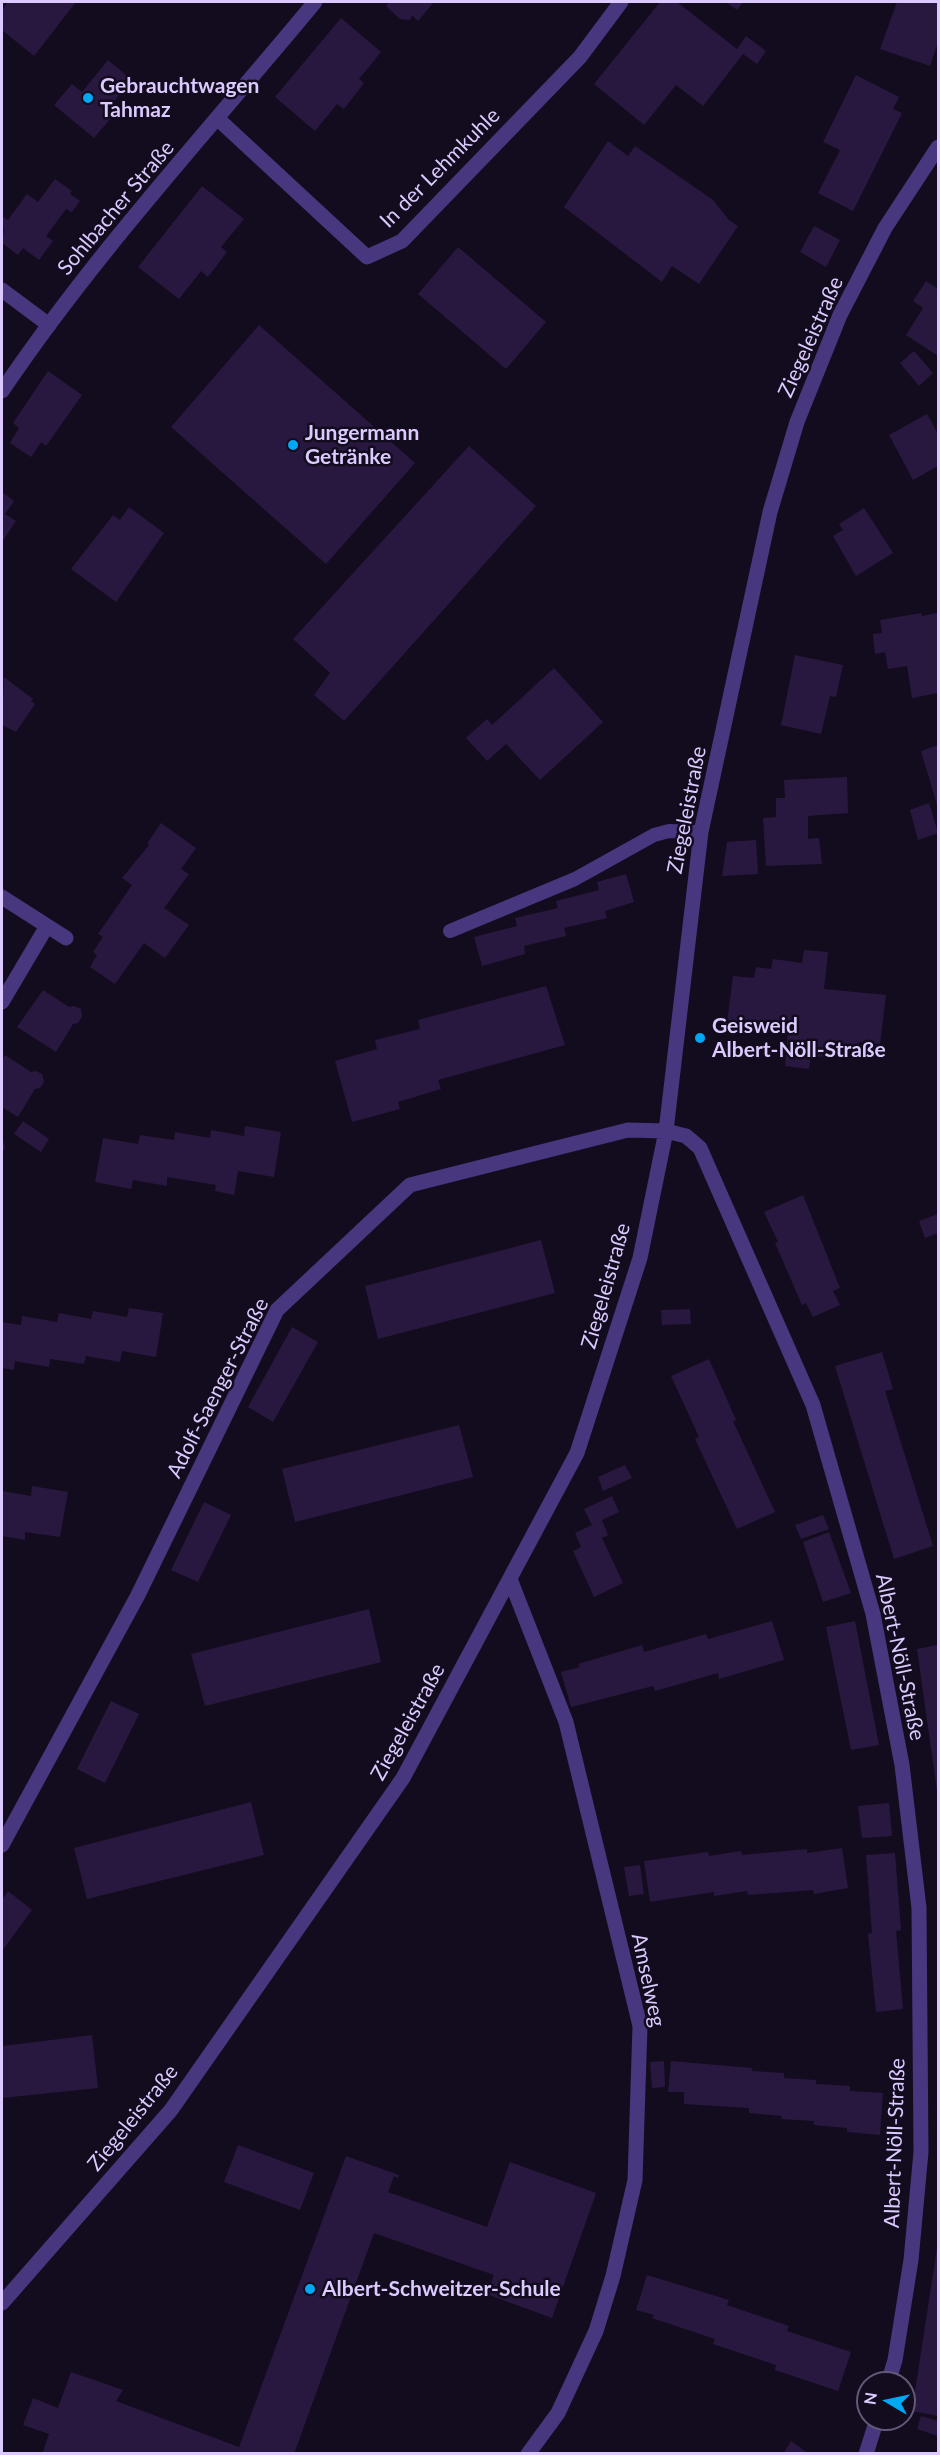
<!DOCTYPE html>
<html>
<head>
<meta charset="utf-8">
<style>
  body { margin:0 }
  #map { position:relative; width:940px; height:2455px; overflow:hidden; background:#130c1e; font-family:Lato,sans-serif }
  canvas { display:block }
  .frame { position:absolute; inset:0; border:3px solid #dbc9ff; pointer-events:none }
  .north { position:absolute; left:856px; top:2371px; width:60px; height:60px; box-sizing:border-box; background:#130c1e; border:2px solid #635878; border-radius:50%; rotate:279deg; font-size:16px; font-weight:700; line-height:24px; text-align:center; color:#dbc9ff }
  .north::after { content:''; display:block; margin:auto; width:21px; height:27px; background:#00a7f4; clip-path:polygon(50% 0,100% 100%,50% 72%,0 100%) }
</style>
</head>
<body>
<div id="map">
<canvas width="940" height="2455"></canvas>
<div class="frame"></div>
<div class="north">N</div>
</div>
<script>
const ctx = document.querySelector('canvas').getContext('2d');
ctx.lineJoin = 'round';
function paint(path, color) {
  ctx.fillStyle = color;
  ctx.fill(path, 'evenodd');
}
function strokePath(path, color, width, dash) {
  ctx.strokeStyle = color;
  ctx.lineWidth = width;
  ctx.lineCap = dash ? 'butt' : 'round';
  ctx.setLineDash(dash || []);
  ctx.stroke(path);
}
function write(font, color, halo, rows, align = 'center') {
  ctx.font = font + ' Lato,sans-serif';
  ctx.lineWidth = 5;
  ctx.setLineDash([]);
  ctx.textBaseline = 'middle';
  ctx.strokeStyle = halo;
  ctx.fillStyle = color;
  for (const [text, x, y, turn = 0] of rows) {
    ctx.save();
    ctx.translate(x, y);
    ctx.rotate((+turn || 0) * Math.PI / 180);
    ctx.textAlign = isNaN(turn) ? turn : align;
    if (halo) ctx.strokeText(text, 0, 0);
    ctx.fillText(text, 0, 0);
    ctx.restore();
  }
}
paint(new Path2D(`
  M 8,2 L 76,2 L 34,56 L 2,30 L 2,10 Z
  M 389,2 L 434,2 L 418,21 L 412,15 L 410,20 L 400,19 L 386,6 Z
  M 660,2 L 677,2 L 737,49 L 746,36 L 766,51 L 757,64 L 743,54 L 703,106 L 676,85 L 644,125 L 594,84 Z
  M 726,2 L 743,2 L 737,10 Z
  M 897,2 L 938,2 L 938,42 L 930,66 L 880,49 Z
  M 341,18 L 381,52 L 359,79 L 364,83 L 344,109 L 337,104 L 315,131 L 275,97 Z
  M 108,60 L 132,80 L 105,112 L 112,117 L 94,138 L 54,105 L 72,84 L 82,92 Z
  M 856,75 L 899,97 L 893,109 L 902,113 L 853,211 L 818,193 L 840,150 L 823,142 Z
  M 608,141 L 628,156 L 635,146 L 713,200 L 729,220 L 738,226 L 699,284 L 672,266 L 662,282 L 564,207 Z
  M 55,179 L 72,191 L 70,194 L 80,201 L 72,212 L 66,209 L 46,236 L 53,241 L 39,260 L 23,248 L 18,255 L 2,243 L 4,230 L 2,220 L 3,217 L 8,220 L 27,194 L 38,202 Z
  M 202,186 L 244,219 L 221,247 L 227,252 L 208,277 L 201,271 L 179,299 L 138,267 Z
  M 814,226 L 840,240 L 826,267 L 800,252 Z
  M 458,247 L 546,322 L 506,369 L 418,294 Z
  M 926,281 L 938,289 L 938,356 L 906,335 L 923,308 L 913,301 Z
  M 259,325 L 415,463 L 326,564 L 171,427 Z
  M 914,351 L 933,373 L 919,386 L 900,363 Z
  M 48,371 L 82,395 L 46,446 L 41,442 L 31,457 L 10,443 L 19,428 L 13,423 Z
  M 927,414 L 938,434 L 938,466 L 913,480 L 889,435 Z
  M 469,446 L 536,506 L 344,721 L 314,695 L 330,673 L 293,639 Z
  M 2,492 L 14,501 L 5,514 L 16,521 L 2,542 Z
  M 129,507 L 164,533 L 116,602 L 71,569 L 113,515 L 120,520 Z
  M 864,508 L 893,553 L 856,576 L 833,536 L 843,530 L 839,524 Z
  M 921,613 L 922,616 L 938,613 L 938,693 L 912,698 L 907,666 L 888,669 L 885,652 L 875,654 L 873,634 L 882,633 L 880,620 Z
  M 795,655 L 843,665 L 836,697 L 830,696 L 821,734 L 781,725 Z
  M 554,668 L 603,722 L 540,780 L 506,744 L 487,761 L 466,738 L 487,719 L 492,725 Z
  M 4,677 L 33,699 L 31,701 L 35,704 L 16,732 L 2,725 Z
  M 938,745 L 938,808 L 921,751 Z
  M 847,777 L 848,813 L 808,816 L 808,839 L 819,838 L 822,864 L 766,866 L 763,818 L 776,817 L 776,798 L 785,798 L 784,780 Z
  M 929,803 L 938,833 L 918,840 L 910,810 Z
  M 161,823 L 196,848 L 181,869 L 189,874 L 164,908 L 189,925 L 165,958 L 144,943 L 115,984 L 90,967 L 97,955 L 93,952 L 103,937 L 98,934 L 132,885 L 122,878 L 149,845 L 147,844 Z
  M 756,840 L 758,874 L 722,876 L 727,842 Z
  M 626,874 L 634,902 L 605,911 L 607,918 L 564,928 L 566,936 L 524,946 L 525,954 L 482,966 L 474,937 L 517,926 L 515,918 L 558,908 L 556,901 L 599,890 L 597,882 Z
  M 804,950 L 828,952 L 824,989 L 886,995 L 880,1044 L 859,1042 L 857,1051 L 841,1049 L 840,1058 L 811,1056 L 809,1069 L 785,1066 L 788,1031 L 727,1023 L 733,976 L 754,978 L 756,967 L 771,969 L 773,959 L 802,963 Z
  M 546,986 L 565,1045 L 438,1080 L 441,1089 L 398,1102 L 400,1109 L 352,1122 L 335,1061 L 377,1049 L 375,1040 L 420,1029 L 418,1020 Z
  M 43,990 L 69,1007 L 74,1006 L 81,1009 L 82,1017 L 78,1023 L 73,1024 L 56,1052 L 17,1027 Z
  M 5,1055 L 31,1072 L 36,1071 L 42,1074 L 44,1082 L 40,1088 L 35,1089 L 18,1117 L 2,1107 L 2,1060 Z
  M 23,1121 L 49,1139 L 41,1152 L 14,1134 Z
  M 245,1126 L 281,1132 L 274,1177 L 238,1171 L 234,1195 L 215,1191 L 216,1185 L 167,1177 L 167,1186 L 133,1180 L 131,1189 L 95,1182 L 103,1138 L 138,1144 L 140,1135 L 174,1140 L 175,1132 L 210,1138 L 211,1130 L 244,1136 Z
  M 2,1138 L 5,1147 L 2,1154 Z
  M 803,1195 L 840,1288 L 833,1291 L 840,1305 L 813,1317 L 806,1303 L 802,1305 L 775,1243 L 778,1242 L 764,1212 Z
  M 938,1214 L 938,1233 L 925,1238 L 919,1221 Z
  M 541,1240 L 555,1293 L 378,1339 L 365,1286 Z
  M 129,1308 L 163,1313 L 156,1357 L 122,1351 L 120,1362 L 86,1356 L 84,1364 L 50,1359 L 49,1367 L 15,1361 L 14,1370 L 2,1368 L 2,1322 L 21,1325 L 22,1316 L 57,1322 L 59,1313 L 91,1319 L 93,1311 L 127,1317 Z
  M 690,1309 L 691,1324 L 662,1325 L 661,1310 Z
  M 292,1327 L 318,1342 L 273,1422 L 248,1407 Z
  M 882,1352 L 893,1389 L 885,1391 L 933,1546 L 894,1559 L 835,1366 Z
  M 709,1359 L 736,1420 L 733,1421 L 775,1512 L 737,1529 L 695,1439 L 699,1437 L 671,1376 Z
  M 459,1425 L 473,1477 L 295,1522 L 282,1469 Z
  M 625,1465 L 632,1478 L 603,1491 L 598,1477 Z
  M 32,1486 L 68,1492 L 60,1537 L 25,1532 L 25,1540 L 2,1536 L 2,1491 L 31,1496 Z
  M 612,1496 L 619,1512 L 602,1520 L 608,1535 L 602,1538 L 623,1583 L 594,1597 L 573,1551 L 581,1547 L 575,1533 L 592,1525 L 584,1509 Z
  M 204,1502 L 231,1515 L 198,1582 L 171,1570 Z
  M 823,1515 L 829,1529 L 801,1539 L 795,1525 Z
  M 829,1532 L 851,1593 L 823,1602 L 803,1542 Z
  M 369,1609 L 381,1662 L 205,1706 L 191,1654 Z
  M 772,1621 L 784,1660 L 719,1679 L 718,1673 L 655,1691 L 653,1686 L 571,1707 L 561,1672 L 580,1667 L 578,1664 L 642,1645 L 644,1652 L 706,1634 L 708,1639 Z
  M 855,1621 L 879,1745 L 851,1750 L 826,1627 Z
  M 938,1645 L 938,1791 L 937,1791 L 917,1649 Z
  M 111,1701 L 139,1714 L 105,1783 L 77,1769 Z
  M 251,1802 L 264,1855 L 87,1899 L 74,1848 Z
  M 889,1803 L 892,1836 L 862,1838 L 858,1806 Z
  M 842,1848 L 848,1888 L 814,1894 L 813,1890 L 748,1895 L 747,1891 L 714,1896 L 714,1892 L 650,1902 L 644,1861 L 708,1852 L 709,1856 L 741,1851 L 742,1855 L 807,1849 L 807,1853 Z
  M 895,1853 L 901,1930 L 896,1931 L 903,2009 L 876,2012 L 868,1934 L 872,1933 L 866,1855 Z
  M 640,1865 L 644,1894 L 629,1896 L 624,1867 Z
  M 8,1891 L 32,1910 L 2,1951 L 2,1900 Z
  M 92,2035 L 98,2088 L 2,2098 L 2,2046 Z
  M 664,2061 L 665,2087 L 652,2088 L 650,2062 Z
  M 671,2061 L 752,2068 L 752,2071 L 784,2073 L 784,2078 L 816,2080 L 816,2084 L 850,2086 L 850,2091 L 883,2093 L 880,2135 L 847,2132 L 847,2128 L 814,2125 L 814,2121 L 781,2119 L 782,2116 L 749,2113 L 749,2108 L 684,2104 L 684,2092 L 668,2092 Z
  M 238,2145 L 314,2173 L 300,2210 L 224,2182 Z
  M 346,2156 L 399,2175 L 398,2178 L 394,2176 L 388,2192 L 487,2227 L 510,2162 L 596,2193 L 552,2318 L 489,2295 L 487,2293 L 494,2275 L 374,2233 L 294,2454 L 42,2454 L 49,2434 L 23,2425 L 33,2398 L 58,2408 L 71,2372 L 123,2390 L 116,2401 L 239,2447 Z
  M 937,2248 L 938,2248 L 938,2416 L 912,2411 Z
  M 647,2275 L 729,2300 L 727,2305 L 789,2326 L 787,2331 L 851,2352 L 838,2391 L 775,2370 L 776,2365 L 713,2344 L 715,2339 L 652,2318 L 654,2315 L 636,2310 Z
  M 921,2416 L 938,2421 L 938,2436 L 917,2429 Z
  M 791,2441 L 809,2454 L 783,2454 Z`), '#28183f');
strokePath(new Path2D(`
  M 450,931 L 575,879 L 654,835 L 669,831 L 701,832`), '#48367e', 14);
strokePath(new Path2D(`
  M 218,119 L 367,257 L 402,241 L 580,57 L 621,2
  M 2,290 L 49,325
  M 2,897 L 66,938
  M 2,1002 L 47,926
  M 510,1579 L 566,1722 L 640,2026 L 635,2180 L 613,2276 L 596,2331 L 558,2413 L 528,2454
  M 2,1845 L 138,1595 L 277,1310 L 410,1185 L 628,1130 L 666,1131 L 686,1136 L 700,1148 L 813,1405 L 873,1614 L 902,1765 L 919,1908 L 921,2152 L 911,2260 L 895,2360 L 888,2383
  M 2,2303 L 171,2110 L 403,1778 L 577,1453 L 640,1258 L 666,1131 L 701,832 L 770,512 L 797,422 L 840,315 L 885,228 L 938,147
  M 866,2454 L 877,2419`), '#48367e', 15);
strokePath(new Path2D(`
  M 2,391 C 95,253 209,130 315,2`), '#48367e', 15);
for (const [x, y, r, color] of [
  [88,98,6,"#00a7f4"],
  [293,445,6,"#00a7f4"],
  [700,1038,6,"#00a7f4"],
  [310,2289,6,"#00a7f4"]
]) {
  const dot = new Path2D();
  dot.arc(x, y, r, 0, 2 * Math.PI);
  ctx.fillStyle = color;
  ctx.fill(dot);
  strokePath(dot, '#130c1e', 2);
}
write('bold 21px', '#dbc9ff', '#130c1e', [
  ["Gebrauchtwagen",100,86],
  ["Tahmaz",100,110],
  ["Jungermann",305,433],
  ["Getränke",305,457],
  ["Geisweid",712,1026],
  ["Albert-Nöll-Straße",712,1050],
  ["Albert-Schweitzer-Schule",322,2289]
], 'left');
write('21px', '#dbc9ff', '#130c1e', [
  ["In der Lehmkuhle",440,168,-45],
  ["Sohlbacher Straße",116,208,-50],
  ["Ziegeleistraße",811,337,-66],
  ["Ziegeleistraße",687,810,-79],
  ["Ziegeleistraße",606,1286,-74],
  ["Adolf-Saenger-Straße",218,1388,-63],
  ["Albert-Nöll-Straße",900,1657,78],
  ["Ziegeleistraße",408,1722,-61],
  ["Amselweg",648,1980,78],
  ["Ziegeleistraße",133,2118,-51],
  ["Albert-Nöll-Straße",895,2143,-88]
]);
</script>
</body>
</html>
